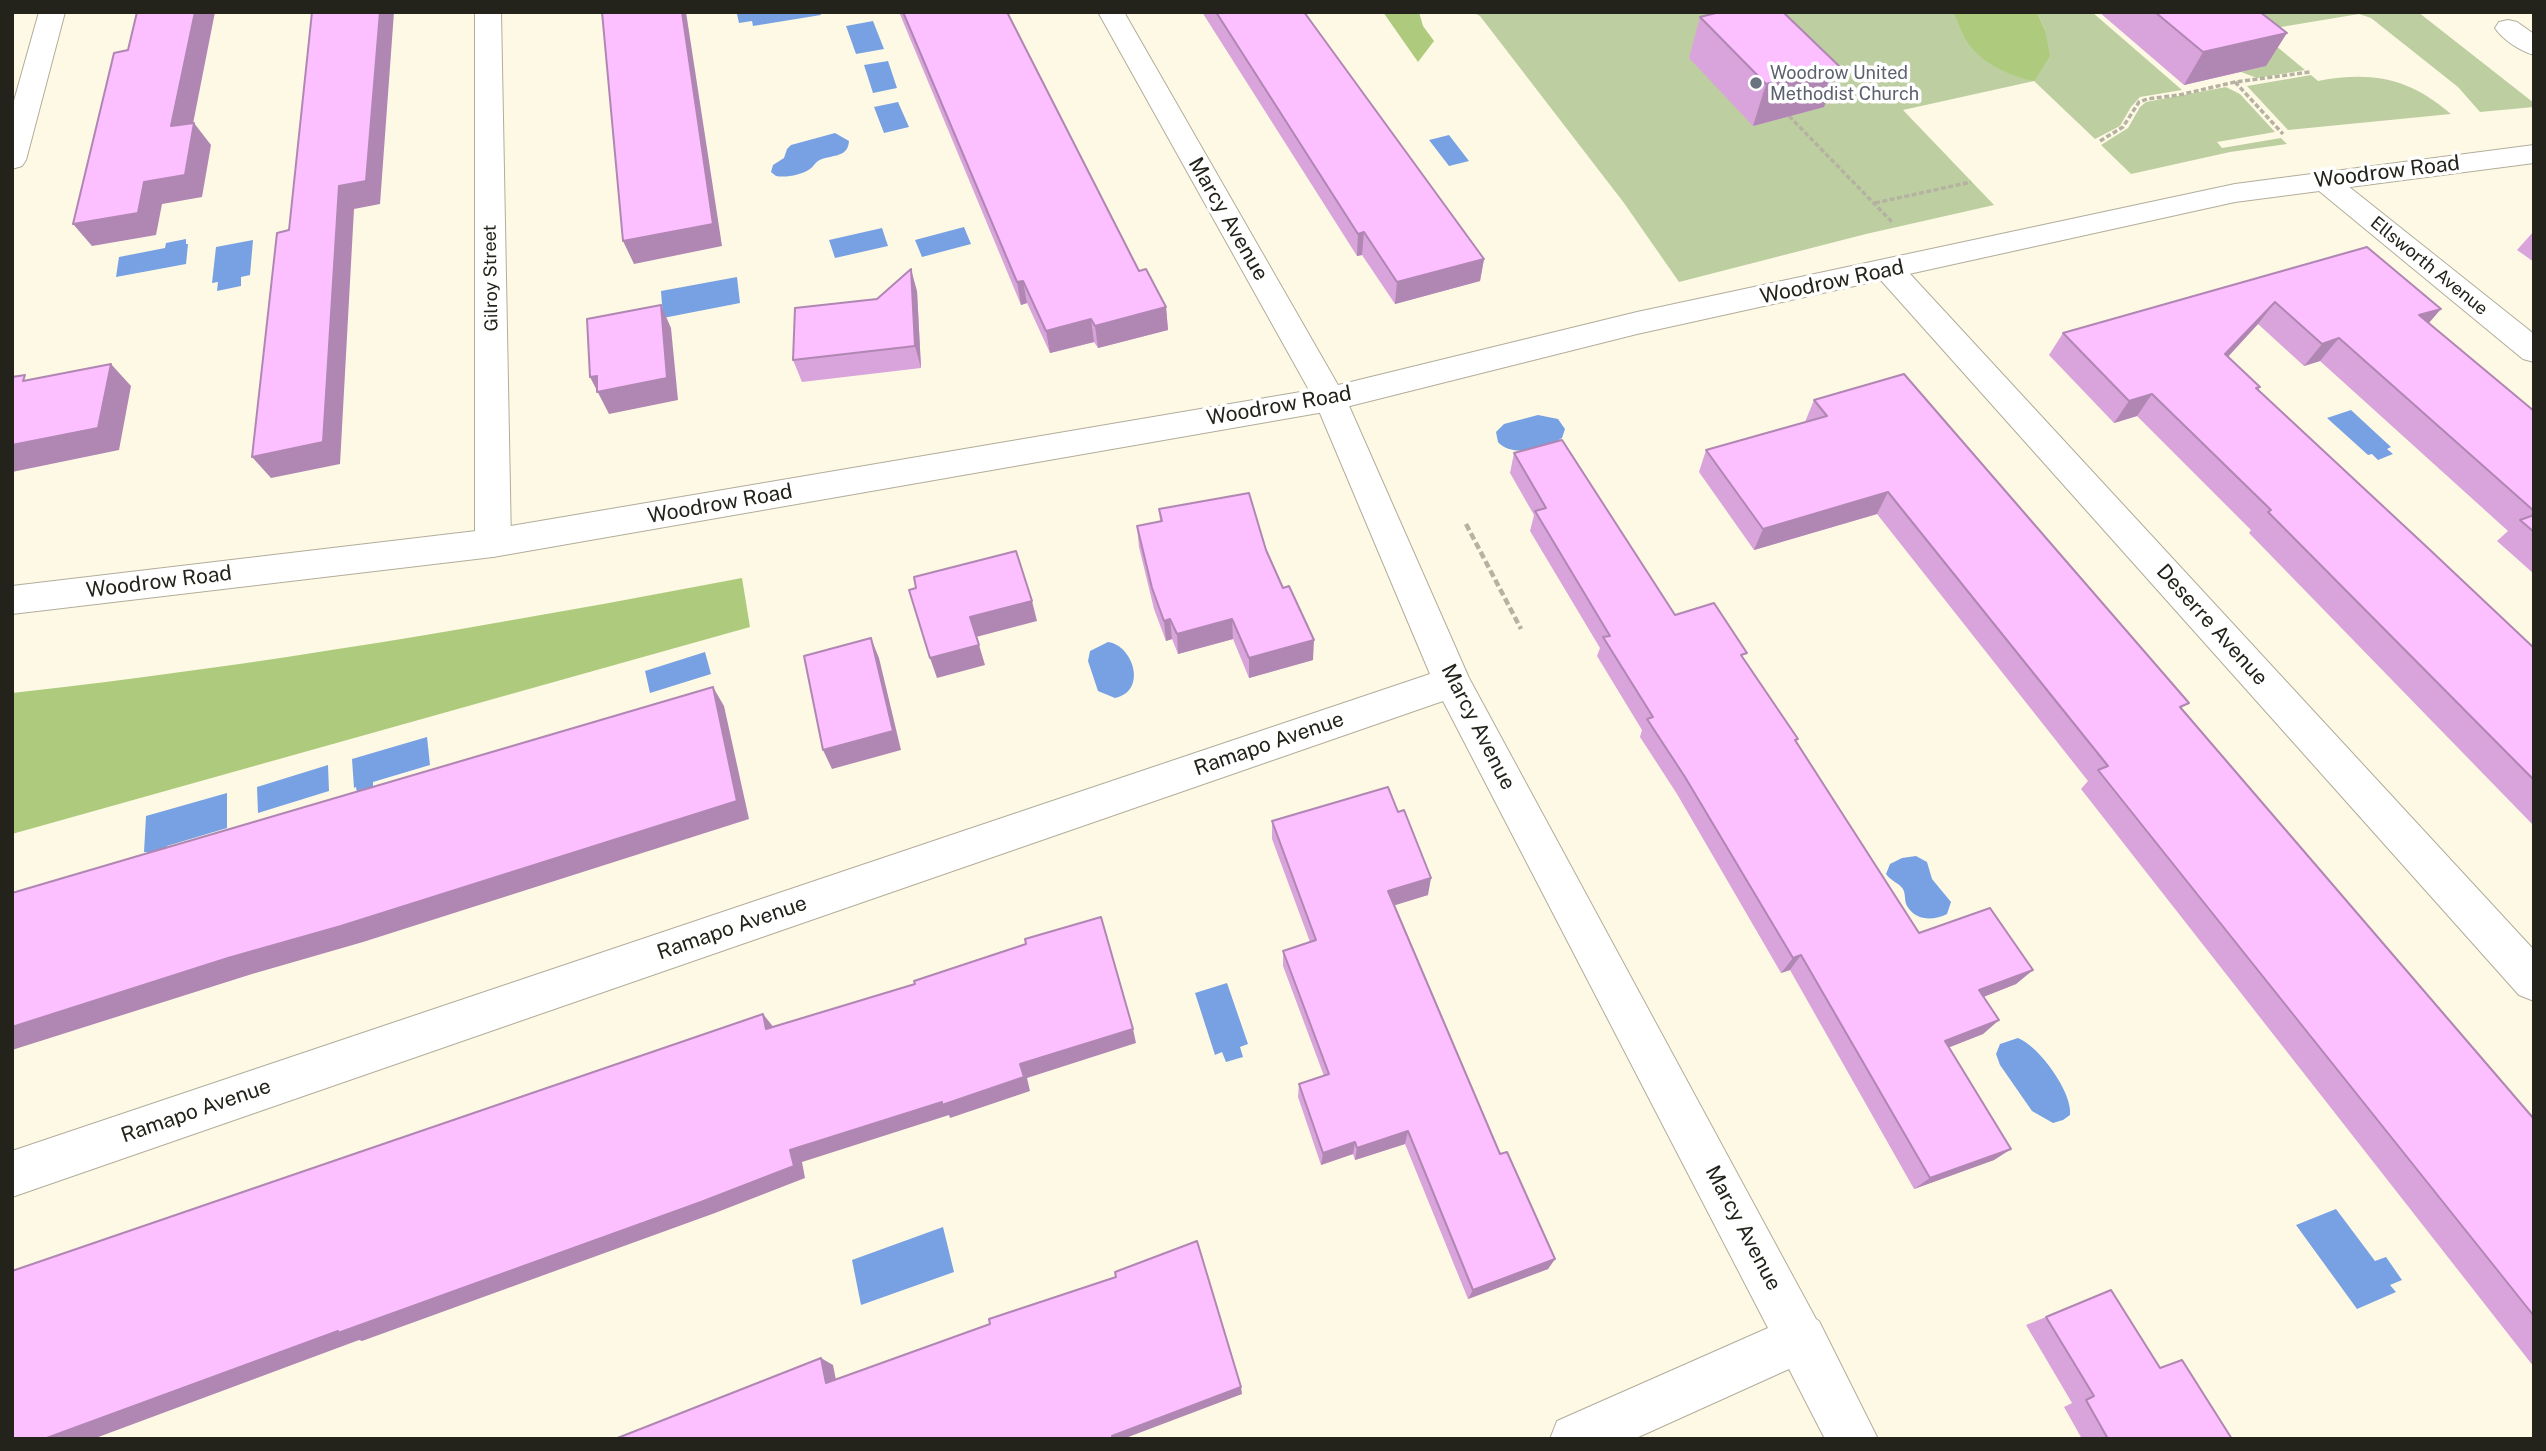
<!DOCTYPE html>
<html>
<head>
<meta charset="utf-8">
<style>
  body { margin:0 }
  #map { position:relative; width:2546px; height:1451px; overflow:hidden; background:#fdf9e5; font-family:"Public Sans",sans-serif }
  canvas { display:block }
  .frame { position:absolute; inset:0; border:14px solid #23221b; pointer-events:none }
</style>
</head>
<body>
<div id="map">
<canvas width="2546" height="1451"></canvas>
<div class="frame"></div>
</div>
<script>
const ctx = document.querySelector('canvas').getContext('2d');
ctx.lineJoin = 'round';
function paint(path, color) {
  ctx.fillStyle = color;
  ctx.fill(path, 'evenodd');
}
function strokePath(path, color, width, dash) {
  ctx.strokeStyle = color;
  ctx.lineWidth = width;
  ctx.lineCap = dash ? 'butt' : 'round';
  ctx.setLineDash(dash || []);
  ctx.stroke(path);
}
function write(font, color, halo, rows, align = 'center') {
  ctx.font = font + ' "Public Sans",sans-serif';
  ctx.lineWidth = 7;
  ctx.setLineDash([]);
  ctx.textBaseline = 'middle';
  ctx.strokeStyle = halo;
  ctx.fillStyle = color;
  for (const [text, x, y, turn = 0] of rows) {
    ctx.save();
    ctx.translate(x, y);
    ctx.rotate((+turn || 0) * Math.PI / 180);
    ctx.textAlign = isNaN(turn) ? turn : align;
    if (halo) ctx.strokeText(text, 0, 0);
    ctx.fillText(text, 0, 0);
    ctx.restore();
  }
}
paint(new Path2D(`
  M 1472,12 L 1962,12 L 2045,30 L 2037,12 L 2092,12 L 2182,90 L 2140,97 L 2131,107 L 2120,126 L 2095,139 L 2034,81 L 1903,110 L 1994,205 L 1866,234 L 1679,282 L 1624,203 L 1480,16 Z
  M 2199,12 L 2418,12 L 2534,103 L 2534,107 L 2480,112 L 2458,87 L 2371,18 L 2359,14 L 2263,30 L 2263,35 L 2305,70 L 2257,78 L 2241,72 L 2265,66 Z
  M 2311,75 L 2318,81 C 2372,71 2409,78 2451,114 L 2288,130 L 2247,86 Z
  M 2226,87 L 2240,94 L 2275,132 L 2217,142 L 2222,148 L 2281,138 L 2287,144 L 2230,152 L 2131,174 L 2101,145 L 2128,128 L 2140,107 L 2146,102 Z`), '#bdcfa0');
paint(new Path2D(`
  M 1383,12 L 1419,12 L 1423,26 L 1434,41 L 1418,62 Z
  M 1953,12 L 2037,12 L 2045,30 L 2050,56 L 2034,81 C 2011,76 1987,66 1971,47 C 1963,38 1959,23 1953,12 Z
  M 742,578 L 750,627 L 12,834 L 12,693 C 257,666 501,624 742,578 Z`), '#aecb7d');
paint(new Path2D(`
  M 750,12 L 820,12 L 821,15 L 753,26 L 752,21 L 739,23 L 737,14 Z
  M 873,21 L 884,49 L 856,54 L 846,26 Z
  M 888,61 L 897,88 L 873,93 L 864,65 Z
  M 898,102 L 909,127 L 884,133 L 874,107 Z
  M 835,133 L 849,141 C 848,159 830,154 818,161 C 815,163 813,167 810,169 C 801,175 786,178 776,176 L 771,172 L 773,165 L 784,158 L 787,149 L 791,145 Z
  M 1449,135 L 1469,161 L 1449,166 L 1429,140 Z
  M 964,227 L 971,244 L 922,257 L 915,240 Z
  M 882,228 L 888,246 L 835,258 L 829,240 Z
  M 186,239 L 186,244 L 188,244 L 186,264 L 116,277 L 119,257 L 165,248 L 166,243 Z
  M 253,240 L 250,275 L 241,277 L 241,286 L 217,291 L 218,282 L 212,283 L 216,247 Z
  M 737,277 L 740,303 L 663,318 L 661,291 Z
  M 2351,410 L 2391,447 L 2387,449 L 2393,454 L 2378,460 L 2372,454 L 2368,455 L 2327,418 Z
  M 1538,415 L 1558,419 L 1565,429 L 1562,438 C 1546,449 1512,458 1498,442 L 1496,432 L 1504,424 Z
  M 1108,642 C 1133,645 1148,691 1115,698 L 1098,691 L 1088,661 L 1090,651 Z
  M 705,652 L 711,674 L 650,693 L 645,671 Z
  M 427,737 L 430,765 L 373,782 L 373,788 L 357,793 L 356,787 L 354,788 L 352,759 Z
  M 328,765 L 329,791 L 258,813 L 257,787 Z
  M 227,793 L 227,828 L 167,846 L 166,852 L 147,858 L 147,852 L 144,852 L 146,816 Z
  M 1916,856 L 1927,862 L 1932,879 L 1951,902 L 1947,914 C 1933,921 1916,921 1907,906 C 1904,900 1906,895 1903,889 C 1899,883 1891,881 1886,874 L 1890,864 L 1902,858 Z
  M 1227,983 L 1248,1044 L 1240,1047 L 1243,1057 L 1226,1062 L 1222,1052 L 1215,1055 L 1195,993 Z
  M 2018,1038 C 2039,1046 2073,1093 2070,1115 L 2063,1120 L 2053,1123 L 2032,1111 L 2000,1065 L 1996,1054 L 2000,1044 Z
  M 2336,1209 L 2375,1261 L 2386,1257 L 2402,1280 L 2390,1285 L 2396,1292 L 2357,1309 L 2296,1225 Z
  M 943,1227 L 954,1272 L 861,1305 L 852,1260 Z`), '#78a1e3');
const street = new Path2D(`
  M 39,12 L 65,12 L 26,160 L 22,166 L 12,169 L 12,108 Z
  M 475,12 L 501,12 L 511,543 L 505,553 L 493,557 L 481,553 L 475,543 Z
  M 1098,12 L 1124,12 L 1346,399 L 1469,678 L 1816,1319 L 1819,1321 L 1878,1439 L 1825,1439 L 1789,1369 L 1634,1439 L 1550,1439 L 1557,1421 L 1768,1328 L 1443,701 L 12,1197 L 12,1151 L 1430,674 L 1314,399 Z
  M 2508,20 L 2517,22 L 2534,34 L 2534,55 C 2520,51 2503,40 2495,28 L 2499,22 Z
  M 2323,171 L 2333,174 L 2534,334 L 2534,362 L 2523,359 L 2313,186 L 2309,180 L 2313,174 Z
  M 1889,260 L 1900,263 L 2534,950 L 2534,1001 L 2519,995 L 1878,277 L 1874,270 L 1878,263 Z`);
const secondary = new Path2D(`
  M 2534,145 L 2534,163 L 2235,202 L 1637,334 L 1330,411 L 493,557 L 12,614 L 12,586 L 493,529 L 1330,387 L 1637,312 L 2235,184 Z`);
strokePath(street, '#b2ad9b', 2);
strokePath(secondary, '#b2ad9b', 2);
strokePath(new Path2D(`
  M 2235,82 L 2283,134
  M 1789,116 L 1893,223
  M 2100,141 L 2123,127 L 2139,102 L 2147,99 L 2179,95 L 2235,82 L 2310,72
  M 1875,203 L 1971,182`), '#b5b2a2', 3.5, [5, 2.5]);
strokePath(new Path2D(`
  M 1466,524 L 1521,629`), '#b5b2a2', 4.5, [7, 3.5]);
paint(street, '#fff');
paint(secondary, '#fff');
paint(new Path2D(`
  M 899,12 L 1007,12 L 1139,271 L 1166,307 L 1168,330 L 1098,348 L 1094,342 L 1050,353 L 1027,303 L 1021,305 Z
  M 1202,12 L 1304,12 L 1484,259 L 1480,281 L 1395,304 L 1362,255 L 1357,256 Z
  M 2099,12 L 2260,12 L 2266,66 L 2184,85 Z
  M 1700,17 L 1839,66 L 1824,107 L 1753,126 L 1689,58 Z
  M 2534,231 L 2534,262 L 2517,250 Z
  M 2367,247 L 2428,323 L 2534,411 L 2534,574 L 2497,541 L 2508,531 L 2320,361 L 2304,366 L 2258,324 L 2228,357 L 2260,387 L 2258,390 L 2534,648 L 2534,826 L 2249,533 L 2251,530 L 2137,416 L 2114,423 L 2049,355 L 2063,333 Z
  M 917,291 L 921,368 L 802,382 L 793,360 L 877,299 Z
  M 1814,400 L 2183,710 L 2534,1119 L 2534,1367 L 2081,789 L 2088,781 L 1877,514 L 1754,550 L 1699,472 L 1706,450 L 1805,422 Z
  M 1514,453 L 1675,615 L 1744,660 L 1919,933 L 2033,970 L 2016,984 L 1983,997 L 1999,1020 L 1983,1034 L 1949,1047 L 2011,1149 L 1994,1160 L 1914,1189 L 1790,970 L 1781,973 L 1677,794 L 1640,737 L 1642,730 L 1597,656 L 1600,648 L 1530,531 L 1534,515 L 1510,473 Z
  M 1159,509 L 1266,550 L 1313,660 L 1249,678 L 1233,639 L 1178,654 L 1172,639 L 1166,641 L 1154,609 L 1139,547 L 1137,526 L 1160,521 Z
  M 1272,821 L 1428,895 L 1394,905 L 1500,1154 L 1555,1259 L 1548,1269 L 1468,1299 L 1405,1144 L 1355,1160 L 1353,1154 L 1321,1165 L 1298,1097 L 1299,1084 L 1324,1076 L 1283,966 L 1283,951 L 1310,942 L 1272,839 Z
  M 2046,1317 L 2159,1368 L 2182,1360 L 2232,1439 L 2082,1439 L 2064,1407 L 2072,1403 L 2026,1325 Z`), '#d9a4db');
paint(new Path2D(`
  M 195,12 L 215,12 L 188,149 L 171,126 Z
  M 380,12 L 394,12 L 380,204 L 354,209 L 340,464 L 271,478 L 252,457 L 339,186 Z
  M 682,12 L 686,12 L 722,246 L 634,264 L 623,241 Z
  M 2287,33 L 2266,66 L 2184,85 L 2203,52 Z
  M 1839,66 L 1824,107 L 1753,126 L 1766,84 Z
  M 194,123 L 211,145 L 202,197 L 162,204 L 156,235 L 92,246 L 73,224 L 144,182 Z
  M 1364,232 L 1362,255 L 1357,256 L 1358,234 Z
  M 1484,259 L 1480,281 L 1395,304 L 1397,282 Z
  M 911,269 L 917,291 L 921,368 L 915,346 Z
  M 1023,281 L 1027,303 L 1021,305 L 1017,282 Z
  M 2275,302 L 2258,324 L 2209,377 L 2225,354 Z
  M 661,305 L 671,328 L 678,400 L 609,414 L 590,377 Z
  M 1166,307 L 1168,330 L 1098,348 L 1095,326 Z
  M 2441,309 L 2422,331 L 2419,315 Z
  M 1091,319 L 1094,342 L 1050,353 L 1046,331 Z
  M 2339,338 L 2320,361 L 2304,366 L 2322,344 Z
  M 111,364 L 131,386 L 119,450 L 12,472 L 12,445 Z
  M 2152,394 L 2137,416 L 2114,423 L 2129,401 Z
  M 1888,492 L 1877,514 L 1754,550 L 1763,529 Z
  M 1032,601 L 1037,621 L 976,637 L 970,617 Z
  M 1170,619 L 1172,639 L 1166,641 L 1164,621 Z
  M 1232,619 L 1233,639 L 1178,654 L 1177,634 Z
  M 871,638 L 879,658 L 901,750 L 832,769 L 823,750 Z
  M 1314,640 L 1313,660 L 1249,678 L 1249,658 Z
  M 979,645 L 985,665 L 937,678 L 930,658 Z
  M 713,687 L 724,706 L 749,819 L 363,942 L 252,974 L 12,1050 L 12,1027 Z
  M 1431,878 L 1428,895 L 1386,908 L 1388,891 Z
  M 1801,955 L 1790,970 L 1781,973 L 1793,958 Z
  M 2033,970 L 2016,984 L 1963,1005 L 1979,990 Z
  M 763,1014 L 775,1029 L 766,1029 Z
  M 1999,1020 L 1983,1034 L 1930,1055 L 1945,1041 Z
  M 1133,1029 L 1136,1043 L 1027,1078 L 1030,1091 L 950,1118 L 949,1115 L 802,1162 L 805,1178 L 715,1213 L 362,1341 L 359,1340 L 93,1439 L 44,1439 L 790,1150 L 1020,1064 Z
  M 1408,1131 L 1405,1144 L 1355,1160 L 1357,1148 Z
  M 1355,1142 L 1353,1154 L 1321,1165 L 1323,1153 Z
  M 2011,1149 L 1994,1160 L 1914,1189 L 1930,1178 Z
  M 1555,1259 L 1548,1269 L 1468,1299 L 1473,1290 Z
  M 821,1358 L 833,1365 L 838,1390 L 826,1383 Z
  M 1241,1387 L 1242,1394 L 1123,1439 L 1112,1439 L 1112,1436 Z`), '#b086b2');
const building = new Path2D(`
  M 137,12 L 195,12 L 171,126 L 194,123 L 185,175 L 144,182 L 138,213 L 73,224 L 114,53 L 128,50 Z
  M 312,12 L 380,12 L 366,181 L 339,186 L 323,442 L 252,457 L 277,233 L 289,230 Z
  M 602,12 L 682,12 L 713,224 L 623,241 Z
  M 903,12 L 1007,12 L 1139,271 L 1146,269 L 1166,307 L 1095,326 L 1091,319 L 1046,331 L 1023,281 L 1017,282 Z
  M 1216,12 L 1304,12 L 1484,259 L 1397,282 L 1364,232 L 1358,234 Z
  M 1720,12 L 1783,12 L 1839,66 L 1766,84 L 1700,17 Z
  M 2155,12 L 2260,12 L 2287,33 L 2203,52 Z
  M 2367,247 L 2441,309 L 2419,315 L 2534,411 L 2534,511 L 2339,338 L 2322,344 L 2275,302 L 2225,354 L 2260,387 L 2256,388 L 2429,549 L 2534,648 L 2534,780 L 2268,512 L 2271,510 L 2152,394 L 2129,401 L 2063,333 Z
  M 911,269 L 915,346 L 793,360 L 795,308 L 877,299 Z
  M 661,305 L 667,378 L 597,392 L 597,376 L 590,377 L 587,319 Z
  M 111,364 L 98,428 L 12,445 L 12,377 L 25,375 L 23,381 Z
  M 1904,374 L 2189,703 L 2180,707 L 2534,1119 L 2534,1316 L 2098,770 L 2108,766 L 1888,492 L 1763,529 L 1706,450 L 1827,416 L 1814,400 Z
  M 1562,440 L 1675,615 L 1714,603 L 1747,653 L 1741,655 L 1798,739 L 1795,740 L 1919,933 L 1990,908 L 2033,970 L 1979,990 L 1999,1020 L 1945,1041 L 2011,1149 L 1930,1178 L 1801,955 L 1793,958 L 1685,777 L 1647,719 L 1653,717 L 1603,637 L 1610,636 L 1535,511 L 1546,508 L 1514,453 Z
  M 1249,493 L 1266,550 L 1283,588 L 1289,586 L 1314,640 L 1249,658 L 1232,619 L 1177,634 L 1170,619 L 1164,621 L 1152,588 L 1137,526 L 1162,521 L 1159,509 Z
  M 2534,515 L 2534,532 L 2520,520 Z
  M 1016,551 L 1032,601 L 970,617 L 979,645 L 930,658 L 909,590 L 916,588 L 914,577 Z
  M 871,638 L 893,731 L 823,750 L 804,656 Z
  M 713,687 L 737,801 L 341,926 L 228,958 L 12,1027 L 12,893 Z
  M 1388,787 L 1398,812 L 1404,810 L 1431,878 L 1388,891 L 1500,1154 L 1507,1152 L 1555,1259 L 1473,1290 L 1408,1131 L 1357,1148 L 1355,1142 L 1323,1153 L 1299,1084 L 1329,1074 L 1283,951 L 1316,940 L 1272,821 Z
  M 1101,917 L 1133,1029 L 1020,1064 L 1024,1077 L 942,1105 L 942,1102 L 790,1150 L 794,1166 L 701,1202 L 338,1333 L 338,1331 L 44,1439 L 12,1439 L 12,1271 L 763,1014 L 766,1029 L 915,984 L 914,981 L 1026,944 L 1025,939 Z
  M 1197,1241 L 1241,1387 L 1112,1436 L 1112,1439 L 615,1439 L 821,1358 L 826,1383 L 990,1324 L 989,1319 L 1116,1277 L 1115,1272 Z
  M 2111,1290 L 2160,1368 L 2182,1360 L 2232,1439 L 2108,1439 L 2086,1400 L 2094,1396 L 2046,1317 Z`);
paint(building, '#fcbfff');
strokePath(building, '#b086b2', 2);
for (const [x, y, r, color] of [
  [1756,83,7,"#6b7280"]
]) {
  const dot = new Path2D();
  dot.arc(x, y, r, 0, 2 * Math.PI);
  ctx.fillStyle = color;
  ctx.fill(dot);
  strokePath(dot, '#fff', 2.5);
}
write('18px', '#5b616d', '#fff', [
  ["Woodrow United",1770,73],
  ["Methodist Church",1770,94]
], 'left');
write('18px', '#23221b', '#fff', [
  ["Ellsworth Avenue",2429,266,39],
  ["Gilroy Street",491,278,-91]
]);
write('21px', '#23221b', '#fff', [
  ["Woodrow Road",2387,172,-7],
  ["Marcy Avenue",1228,219,60],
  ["Woodrow Road",1832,282,-12],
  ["Woodrow Road",1279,406,-10],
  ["Woodrow Road",720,504,-10],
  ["Woodrow Road",159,582,-7],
  ["Deserre Avenue",2212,625,48],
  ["Marcy Avenue",1478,727,63],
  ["Ramapo Avenue",1269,744,-19],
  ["Ramapo Avenue",732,928,-19],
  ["Ramapo Avenue",196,1111,-19],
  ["Marcy Avenue",1743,1228,62]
]);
</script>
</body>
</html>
